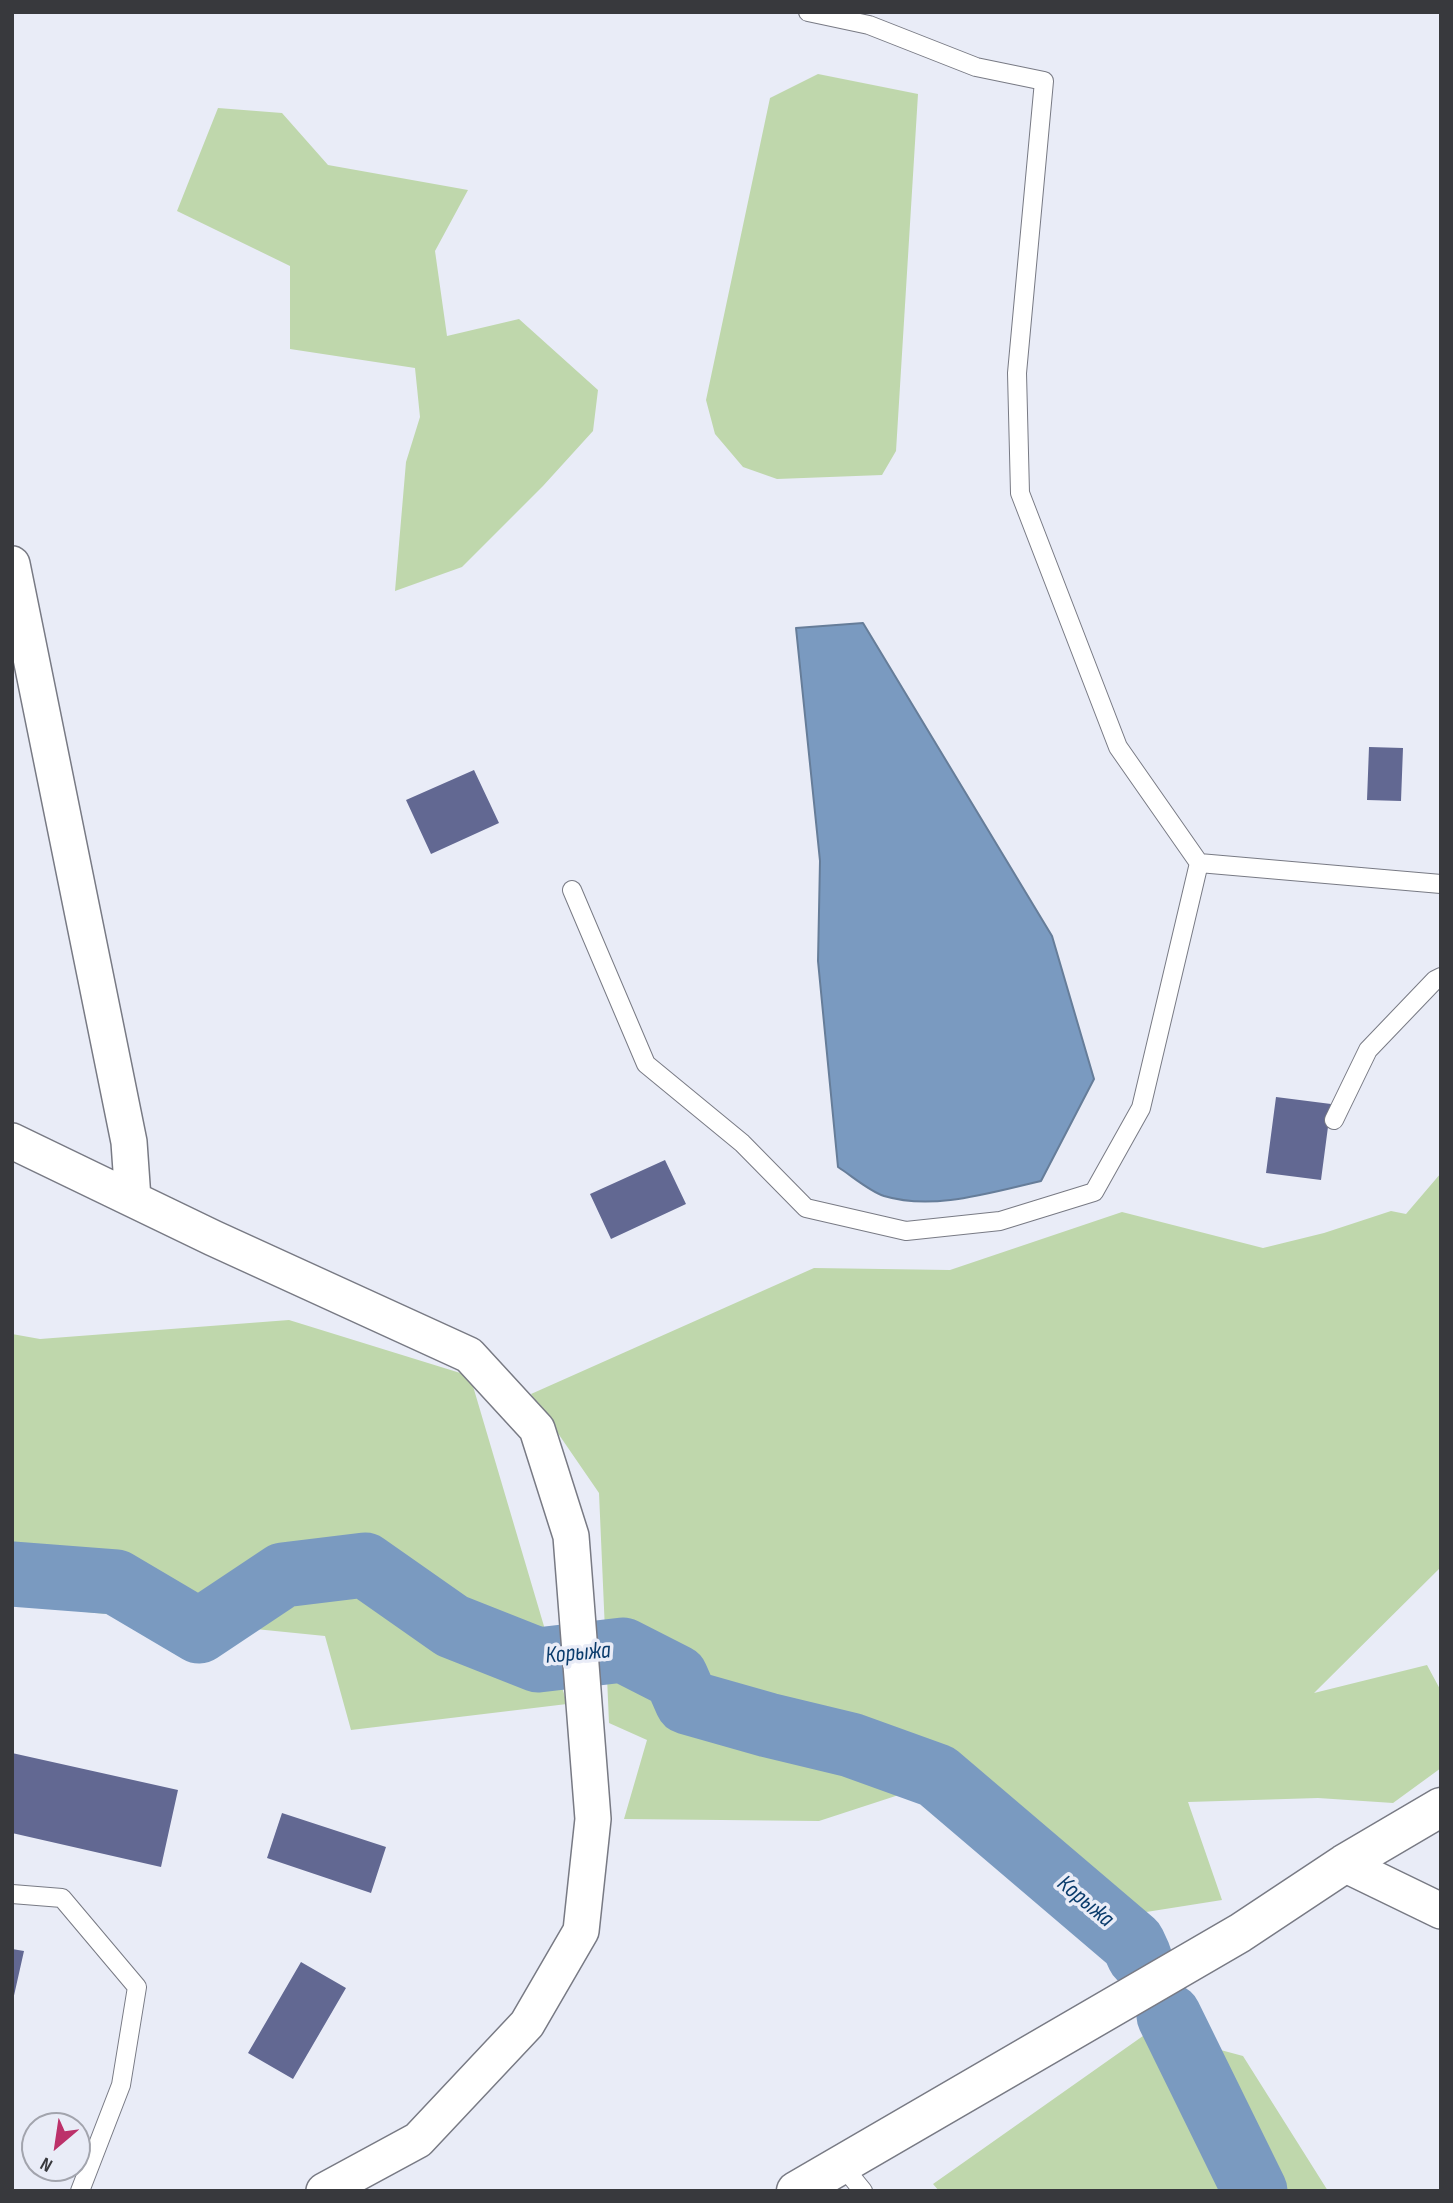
<!DOCTYPE html>
<html>
<head>
<meta charset="utf-8">
<style>
  body { margin:0 }
  #map { position:relative; width:1453px; height:2203px; overflow:hidden; background:#e9ecf7; font-family:"Sofia Sans Condensed",sans-serif }
  canvas { display:block }
  .frame { position:absolute; inset:0; border:14px solid #38393d; pointer-events:none }
  .north { position:absolute; left:21px; top:2112px; width:70px; height:70px; box-sizing:border-box; background:#e9ecf7; border:2px solid #a2a4ad; border-radius:50%; rotate:209deg; font-size:19px; font-weight:700; line-height:28px; text-align:center; color:#38393d }
  .north::after { content:''; display:block; margin:auto; width:24px; height:32px; background:#bc316a; clip-path:polygon(50% 0,100% 100%,50% 72%,0 100%) }
</style>
</head>
<body>
<div id="map">
<canvas width="1453" height="2203"></canvas>
<div class="frame"></div>
<div class="north">N</div>
</div>
<script>
const ctx = document.querySelector('canvas').getContext('2d');
ctx.lineJoin = 'round';
function paint(path, color) {
  ctx.fillStyle = color;
  ctx.fill(path, 'evenodd');
}
function strokePath(path, color, width, dash) {
  ctx.strokeStyle = color;
  ctx.lineWidth = width;
  ctx.lineCap = dash ? 'butt' : 'round';
  ctx.setLineDash(dash || []);
  ctx.stroke(path);
}
function write(font, color, halo, rows, align = 'center') {
  ctx.font = font + ' "Sofia Sans Condensed",sans-serif';
  ctx.lineWidth = 7;
  ctx.setLineDash([]);
  ctx.textBaseline = 'middle';
  ctx.strokeStyle = halo;
  ctx.fillStyle = color;
  for (const [text, x, y, turn = 0] of rows) {
    ctx.save();
    ctx.translate(x, y);
    ctx.rotate((+turn || 0) * Math.PI / 180);
    ctx.textAlign = isNaN(turn) ? turn : align;
    if (halo) ctx.strokeText(text, 0, 0);
    ctx.fillText(text, 0, 0);
    ctx.restore();
  }
}
paint(new Path2D(`
  M 818,74 L 918,94 L 896,451 L 882,475 L 777,479 L 743,467 L 715,434 L 706,400 L 770,98 Z
  M 218,108 L 282,113 L 328,165 L 468,190 L 435,251 L 447,336 L 519,319 L 598,390 L 593,431 L 543,486 L 462,567 L 395,591 L 406,462 L 420,417 L 415,368 L 290,349 L 290,266 L 177,211 Z
  M 1441,1173 L 1441,1567 L 1314,1693 L 1427,1665 L 1441,1691 L 1441,1768 L 1393,1803 L 1318,1798 L 1188,1802 L 1222,1900 L 1102,1919 L 914,1790 L 819,1821 L 624,1819 L 647,1740 L 609,1723 L 599,1493 L 531,1394 L 814,1268 L 950,1270 L 1122,1212 L 1263,1248 L 1324,1233 L 1391,1211 L 1406,1214 Z
  M 289,1320 L 470,1376 L 567,1704 L 351,1730 L 325,1636 L 86,1612 L 12,1600 L 12,1334 L 40,1339 Z
  M 1150,2031 L 1243,2056 L 1328,2191 L 939,2191 L 933,2184 Z`), '#bfd7ac');
const water = new Path2D(`
  M 863,623 L 1052,936 L 1094,1079 L 1041,1181 C 992,1192 934,1211 884,1196 C 869,1191 852,1176 838,1167 L 818,961 L 820,861 L 796,628 Z`);
paint(water, '#7a9ac0');
strokePath(water, '#667d99', 2);
strokePath(new Path2D(`
  M 12,1574 L 116,1582 L 199,1631 L 283,1575 L 365,1565 L 452,1626 L 538,1660 L 623,1650 L 676,1677 L 687,1702 L 768,1725 L 851,1745 L 937,1776 L 1133,1943 L 1139,1956
  M 1169,2016 L 1255,2191`), '#7a9ac0', 65);
paint(new Path2D(`
  M 1369,747 L 1403,748 L 1401,801 L 1367,800 Z
  M 474,770 L 499,823 L 431,854 L 406,800 Z
  M 1276,1097 L 1331,1104 L 1321,1180 L 1266,1173 Z
  M 665,1160 L 686,1204 L 611,1239 L 590,1194 Z
  M 12,1753 L 178,1790 L 161,1867 L 12,1833 Z
  M 282,1813 L 386,1847 L 371,1893 L 267,1858 Z
  M 12,1949 L 24,1951 L 13,2000 L 12,2000 Z
  M 301,1962 L 346,1988 L 293,2079 L 248,2053 Z`), '#626892');
const lane = new Path2D(`
  M 808,12 L 869,25 L 976,67 L 1044,81 L 1017,373 L 1020,493 L 1118,747 L 1199,863
  M 572,890 L 646,1064 L 742,1143 L 806,1208 L 906,1231 L 1000,1221 L 1094,1192 L 1141,1108 L 1199,863 L 1441,884
  M 1334,1120 L 1368,1050 L 1435,980 L 1441,977
  M 12,1894 L 62,1898 L 137,1987 L 121,2085 L 80,2191
  M 841,2164 L 863,2191`);
const street = new Path2D(`
  M 12,564 L 129,1142 L 133,1199
  M 12,1141 L 213,1238 L 469,1355 L 537,1429 L 571,1536 L 593,1819 L 581,1931 L 527,2024 L 418,2140 L 324,2191
  M 1344,1864 L 1441,1911`);
const primary = new Path2D(`
  M 796,2191 L 1240,1933 L 1344,1864 L 1441,1807`);
strokePath(lane, '#787a84', 20);
strokePath(street, '#787a84', 38);
strokePath(primary, '#787a84', 41);
strokePath(lane, '#fff', 18);
strokePath(street, '#fff', 35);
strokePath(primary, '#fff', 38);
write('italic 24px', '#0b3c6c', '#e9ecf7', [
  ["Корыжа",578,1654,-5],
  ["Корыжа",1085,1902,40]
]);
</script>
</body>
</html>
